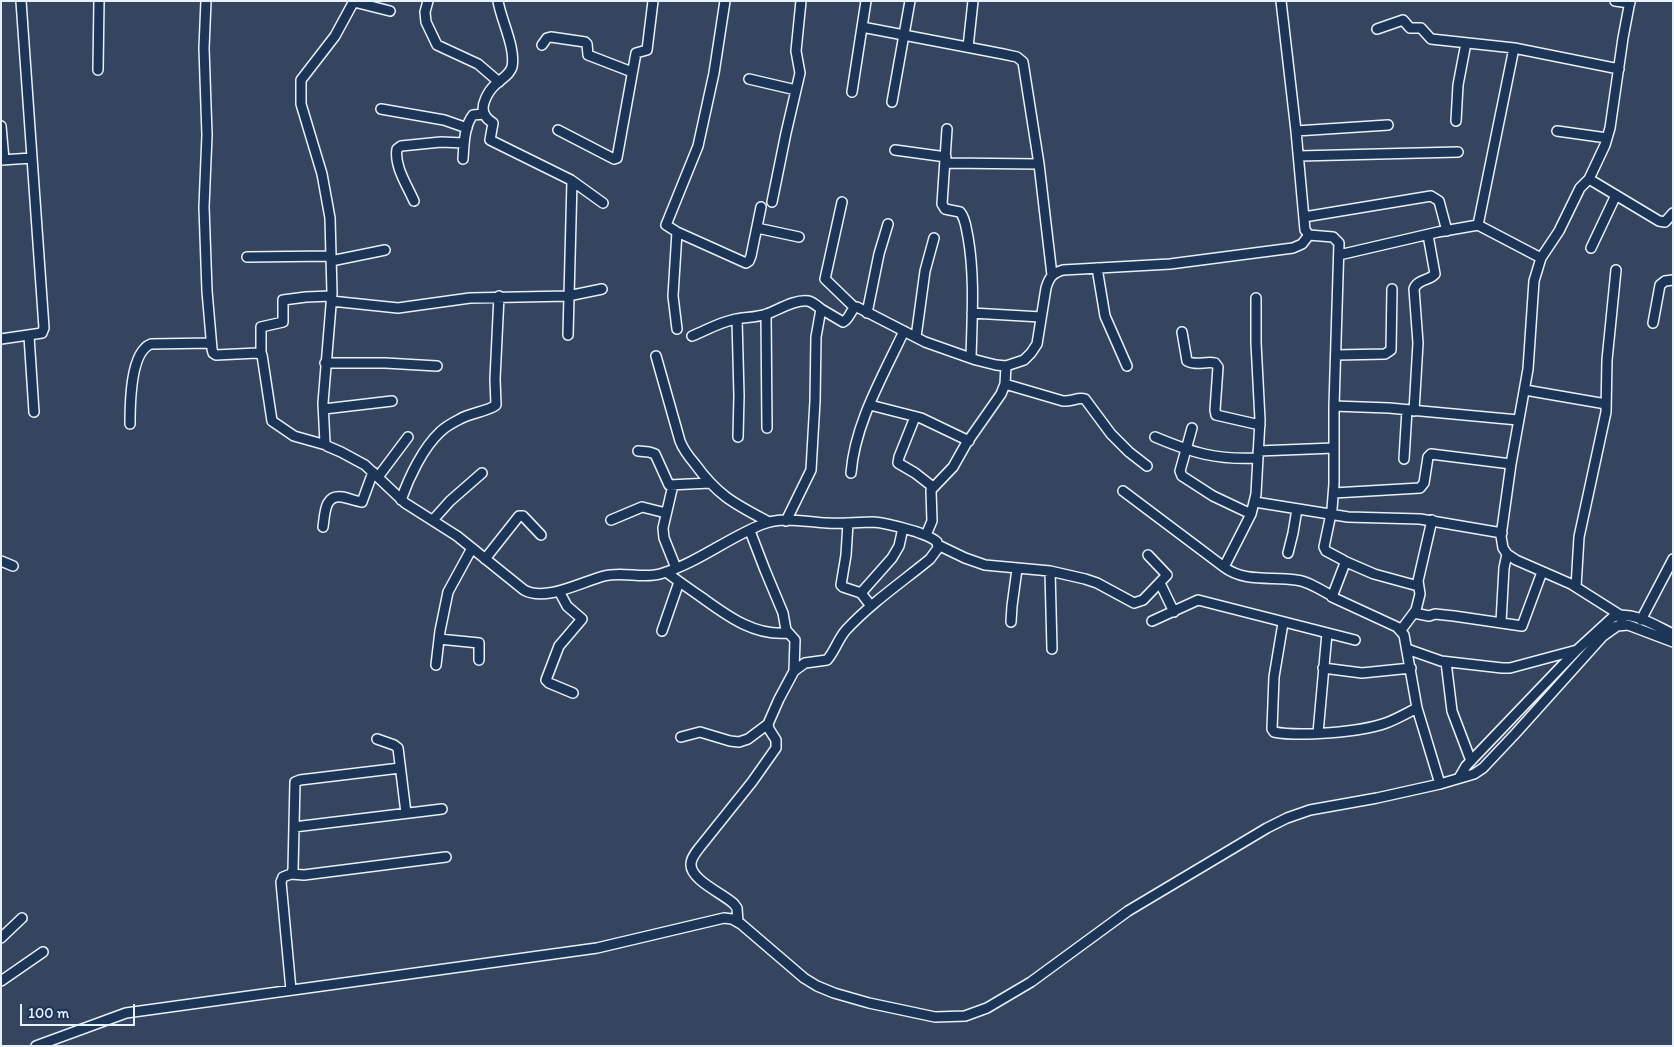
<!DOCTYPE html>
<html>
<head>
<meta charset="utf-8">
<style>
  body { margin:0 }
  #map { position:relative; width:1674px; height:1047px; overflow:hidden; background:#354560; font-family:Itim,sans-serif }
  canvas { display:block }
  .frame { position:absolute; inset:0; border:2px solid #e8f1f8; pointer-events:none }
  .scale { position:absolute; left:20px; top:1004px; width:115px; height:22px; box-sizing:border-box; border:2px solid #e8f1f8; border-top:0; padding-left:6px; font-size:15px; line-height:18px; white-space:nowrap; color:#e8f1f8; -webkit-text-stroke:4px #1d3557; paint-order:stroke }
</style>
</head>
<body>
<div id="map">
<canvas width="1674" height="1047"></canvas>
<div class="frame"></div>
<div class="scale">100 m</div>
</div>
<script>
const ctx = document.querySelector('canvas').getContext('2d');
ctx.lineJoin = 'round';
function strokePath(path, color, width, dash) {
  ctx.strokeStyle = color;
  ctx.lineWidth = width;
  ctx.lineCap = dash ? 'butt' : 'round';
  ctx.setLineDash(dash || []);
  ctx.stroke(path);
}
const minor = new Path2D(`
  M 206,1 L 204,48 L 207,135 L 204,207 L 207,291 L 212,349 L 213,353 L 216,355 L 257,353 L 262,355 L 272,421 L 294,436 L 326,445
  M 354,1 L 335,36 L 301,80 L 301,104 L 322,174 L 330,218 L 332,293 L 323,403 L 325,443 L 327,446 L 341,452 L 365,465 L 405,503 L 457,536 L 524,590 C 546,602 581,582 604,576 C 623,571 642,579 660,574 C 696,564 729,537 763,524 C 782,516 807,522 827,523 C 842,524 857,522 873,522 C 888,523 903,528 917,532 C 924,535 932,537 937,542 L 938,548 L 930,559 C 902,582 871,603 846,630 C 838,639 835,651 827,660 L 805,663 L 794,671 L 779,699 L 768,724 L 769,729 L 776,740 L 776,748 L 752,782 L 700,847 C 696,852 691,858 691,864 C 690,880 724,894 734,904 L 737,908 L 738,922
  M 428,1 L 425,12 L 426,22 L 437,45 L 478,64 L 499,82
  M 498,1 C 501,20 516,48 512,67 C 509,76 502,78 496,84 C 489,90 479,106 485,115 C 486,118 490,121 493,123 L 490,140 L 571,180 L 603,203
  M 725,1 L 714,73 L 698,146 L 666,225 L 677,232 L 746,263 L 749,261 L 751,256 L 761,207
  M 1281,1 L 1296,131 L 1305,230 L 1309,235 L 1333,237 L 1339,243 L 1334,406 L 1334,484 L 1332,509 L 1324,547 L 1326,551 L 1343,560 L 1345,563 L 1332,597 L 1397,627 L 1404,635 L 1417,708 L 1440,784
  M 1615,1 L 1630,3
  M 354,2 L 390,11
  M 862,27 L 1003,54 L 1017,57 L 1023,62 L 1039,164 L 1052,275
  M 1377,29 L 1403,20 L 1410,28 L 1421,28 L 1431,39 L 1514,48 L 1619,69
  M 542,45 L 547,38 L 551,37 L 585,42 L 587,44 L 588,55 L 632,72
  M 968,47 L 973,1
  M 98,70 L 99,1
  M 749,79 L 796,90
  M 852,92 L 866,1
  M 892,102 L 910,1
  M 381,109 L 444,120 L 467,128
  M 1456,121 L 1458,85 L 1466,43
  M 1,126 L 4,160
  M 947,129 L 942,204 L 945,209 L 960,212 C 966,219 966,229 968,237 C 975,277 972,318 971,358
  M 558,130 L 614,159 L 617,158 L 636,53 L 647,50 L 653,1
  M 1296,131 L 1388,125
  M 1557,131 L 1607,138
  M 895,150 L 946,157
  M 1299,156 L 1458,152
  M 463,159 C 464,145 464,126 473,115 L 484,114
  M 1,160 L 32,158
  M 945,163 L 1039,164
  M 1589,179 L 1659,221 L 1665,222 L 1673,213
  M 414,201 C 407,185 394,166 397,149 L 401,146 L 441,142 L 464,143
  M 772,202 L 786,133 L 800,73 L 796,51 L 801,1
  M 842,202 L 825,279 L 855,308
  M 1304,217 L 1431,196 L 1439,201 L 1447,231
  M 1478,225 L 1514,48
  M 757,228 L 799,237
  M 1591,248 L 1616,195
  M 1339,255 L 1438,232 L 1478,225 L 1541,258
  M 247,257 L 331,256
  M 331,261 L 385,250
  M 1097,268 L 1105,316 L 1127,366
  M 1256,298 L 1256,343 L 1260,420 L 1256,494 L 1251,514 L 1224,567 C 1245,583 1272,576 1296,580 C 1308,581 1321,590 1332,596
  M 331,301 L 398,308 L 470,298 L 568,296 L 602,289
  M 821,309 L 843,322 C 850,319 850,309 857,307 L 925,342 L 976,360 L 996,365 L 1006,366 L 1024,360 L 1031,353 L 1037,344 L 1046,288 C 1049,278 1052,273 1063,270 L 1170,264 L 1293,248 L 1302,244 L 1309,235
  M 867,313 L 879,254 L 888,224
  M 972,313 L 1041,317
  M 766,314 L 767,428
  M 737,319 L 739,396 L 738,437
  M 1653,323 L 1660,285 L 1665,281 L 1673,280
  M 677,329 L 673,296 L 677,232
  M 1182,332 L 1187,361 C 1195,366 1206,361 1215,363 L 1218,367 L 1215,410 L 1216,415 L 1260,425
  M 568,335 L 572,181
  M 29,336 L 34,412
  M 692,336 C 705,331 718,323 732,320 C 743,317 755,318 767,314 C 778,310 795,299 808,301 C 813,302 817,306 821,309 L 816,337 L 815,401 L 811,470 L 786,521
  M 916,337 L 925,271 L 934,238
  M 1,339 L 42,333 L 44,328 L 21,1
  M 261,353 L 261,327 L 283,322 L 283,300 L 306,297 L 331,296
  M 1336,355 L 1385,354 L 1391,350 L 1392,289
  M 656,356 L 680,441 C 683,449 689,457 695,464 C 718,496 735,504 769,522
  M 325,363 L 385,363 L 437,366
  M 1005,384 L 1063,401 C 1071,402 1077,397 1085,399 L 1111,434 L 1129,452 L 1147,466
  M 1525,390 L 1606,404
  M 870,405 L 921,418 L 969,441
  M 1334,406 L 1389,408 L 1518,420
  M 324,409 L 392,401
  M 1414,411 L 1418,343 L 1414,289 C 1417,279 1429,281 1435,274 L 1428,235
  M 915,417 L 899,457 L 898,463 L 915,473 L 933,487
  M 130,424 C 130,405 130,352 151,344 L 211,343
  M 1192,428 L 1180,471 L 1182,476 L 1213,496 L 1251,514
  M 1155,437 C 1193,453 1216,460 1258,458
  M 638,451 L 649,452 L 655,454 L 669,485 L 710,483
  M 1258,451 L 1334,448
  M 1404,459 L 1407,410
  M 851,473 C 855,423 883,376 904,331
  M 378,477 L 408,437
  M 673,485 L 663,528 L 664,538 L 676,568
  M 1123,491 L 1224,567
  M 1334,493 L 1420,488 L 1424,483 L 1428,457 L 1431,454 L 1511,464
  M 401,500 C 409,477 423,448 440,432 C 446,426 454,422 460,419 C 470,413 489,411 496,405 L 495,379 L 499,296
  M 1255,502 L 1348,517 L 1420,519 L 1502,533
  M 433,520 L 450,501 L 482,473
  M 611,520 L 642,507 L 666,513
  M 848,523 L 846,555 L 841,585 L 843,587 L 861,593 L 871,606
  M 323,527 C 325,515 324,494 342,497 C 348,498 355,501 362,502 L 373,472
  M 750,531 L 765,570 L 783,613 L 786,630 L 795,640 L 794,671
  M 926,535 L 932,521 L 931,490 L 953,467 L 966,444 L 1001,394 L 1005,384 L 1006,366
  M 938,545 L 965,558 L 985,565 L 1050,571 L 1085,579 L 1097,583 L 1134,603 L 1143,600 L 1167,575 L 1148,555
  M 1288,553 L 1293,533 L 1297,509
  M 485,559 L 519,516 L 523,516 L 541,535
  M 1,561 L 13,566
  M 1344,561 L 1374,574 L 1418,586
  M 1050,571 L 1052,649
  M 666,572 C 678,581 691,590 704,599 C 729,617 755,636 788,633
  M 1160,583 L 1174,612
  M 1576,587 L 1579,537 L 1606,412 L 1607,360 L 1616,270
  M 559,591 L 567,606 L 582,619 L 559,646 L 546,680 L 549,683 L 573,693
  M 861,593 L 892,558 L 899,546 L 903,528
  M 1414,613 L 1429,616 L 1435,614 L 1454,616 L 1522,626 L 1542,572
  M 1641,620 L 1673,559
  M 1152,621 L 1198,600 L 1355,640
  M 1011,622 L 1012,606 L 1017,569
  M 1501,622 L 1504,568 L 1507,554
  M 1283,623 L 1274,677 L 1272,729 L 1274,732 C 1300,737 1361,732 1386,723 C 1397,719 1407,713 1417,708
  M 1623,625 L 1620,615 L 1571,584 L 1516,560 L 1507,554 L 1503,548 L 1501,536 L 1511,464 L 1528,369 L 1534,281 L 1541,258 L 1559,231 L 1580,188 L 1589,179 L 1605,145 L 1610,128 L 1623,38 L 1630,1
  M 1401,630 L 1416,610 L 1420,594 L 1418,581 L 1432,520
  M 662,631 L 679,582
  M 439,639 L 479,643 L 479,660
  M 1407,649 L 1441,661 L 1502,668 L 1510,668 L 1577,650
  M 1446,662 L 1452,711 L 1471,761
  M 436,665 L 440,631 L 448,592 L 472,548
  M 1323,668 L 1362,673 L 1411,668
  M 1318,733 L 1327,633
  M 681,737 L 700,732 L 730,741 L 739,742 L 748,739 L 768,724
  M 377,739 L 394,745 L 398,748 L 406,813
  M 1459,778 L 1466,766 L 1577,650 L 1613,617 C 1632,610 1656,626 1673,634
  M 294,827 L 442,809
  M 291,874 L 304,875 L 446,857
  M 1,938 L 22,918
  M 1,981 L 43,952
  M 291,990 L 281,882 L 283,877 L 291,874 L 293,870 L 295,782 L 300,780 L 400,768
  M 36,1046 L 126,1013 L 597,948 L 724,918 L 732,919 L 741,924 L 804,978 L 817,986 L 834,993 L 869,1003 L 935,1017 L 965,1016 L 987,1008 L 1031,982 L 1128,911 L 1267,828 L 1287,818 L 1310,810 L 1377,798 L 1440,784 L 1474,774 L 1483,768 L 1515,734 L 1603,636 L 1617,626 L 1628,625 L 1673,642`);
strokePath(minor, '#e8f1f8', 12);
strokePath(minor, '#1d3557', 9);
</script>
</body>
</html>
